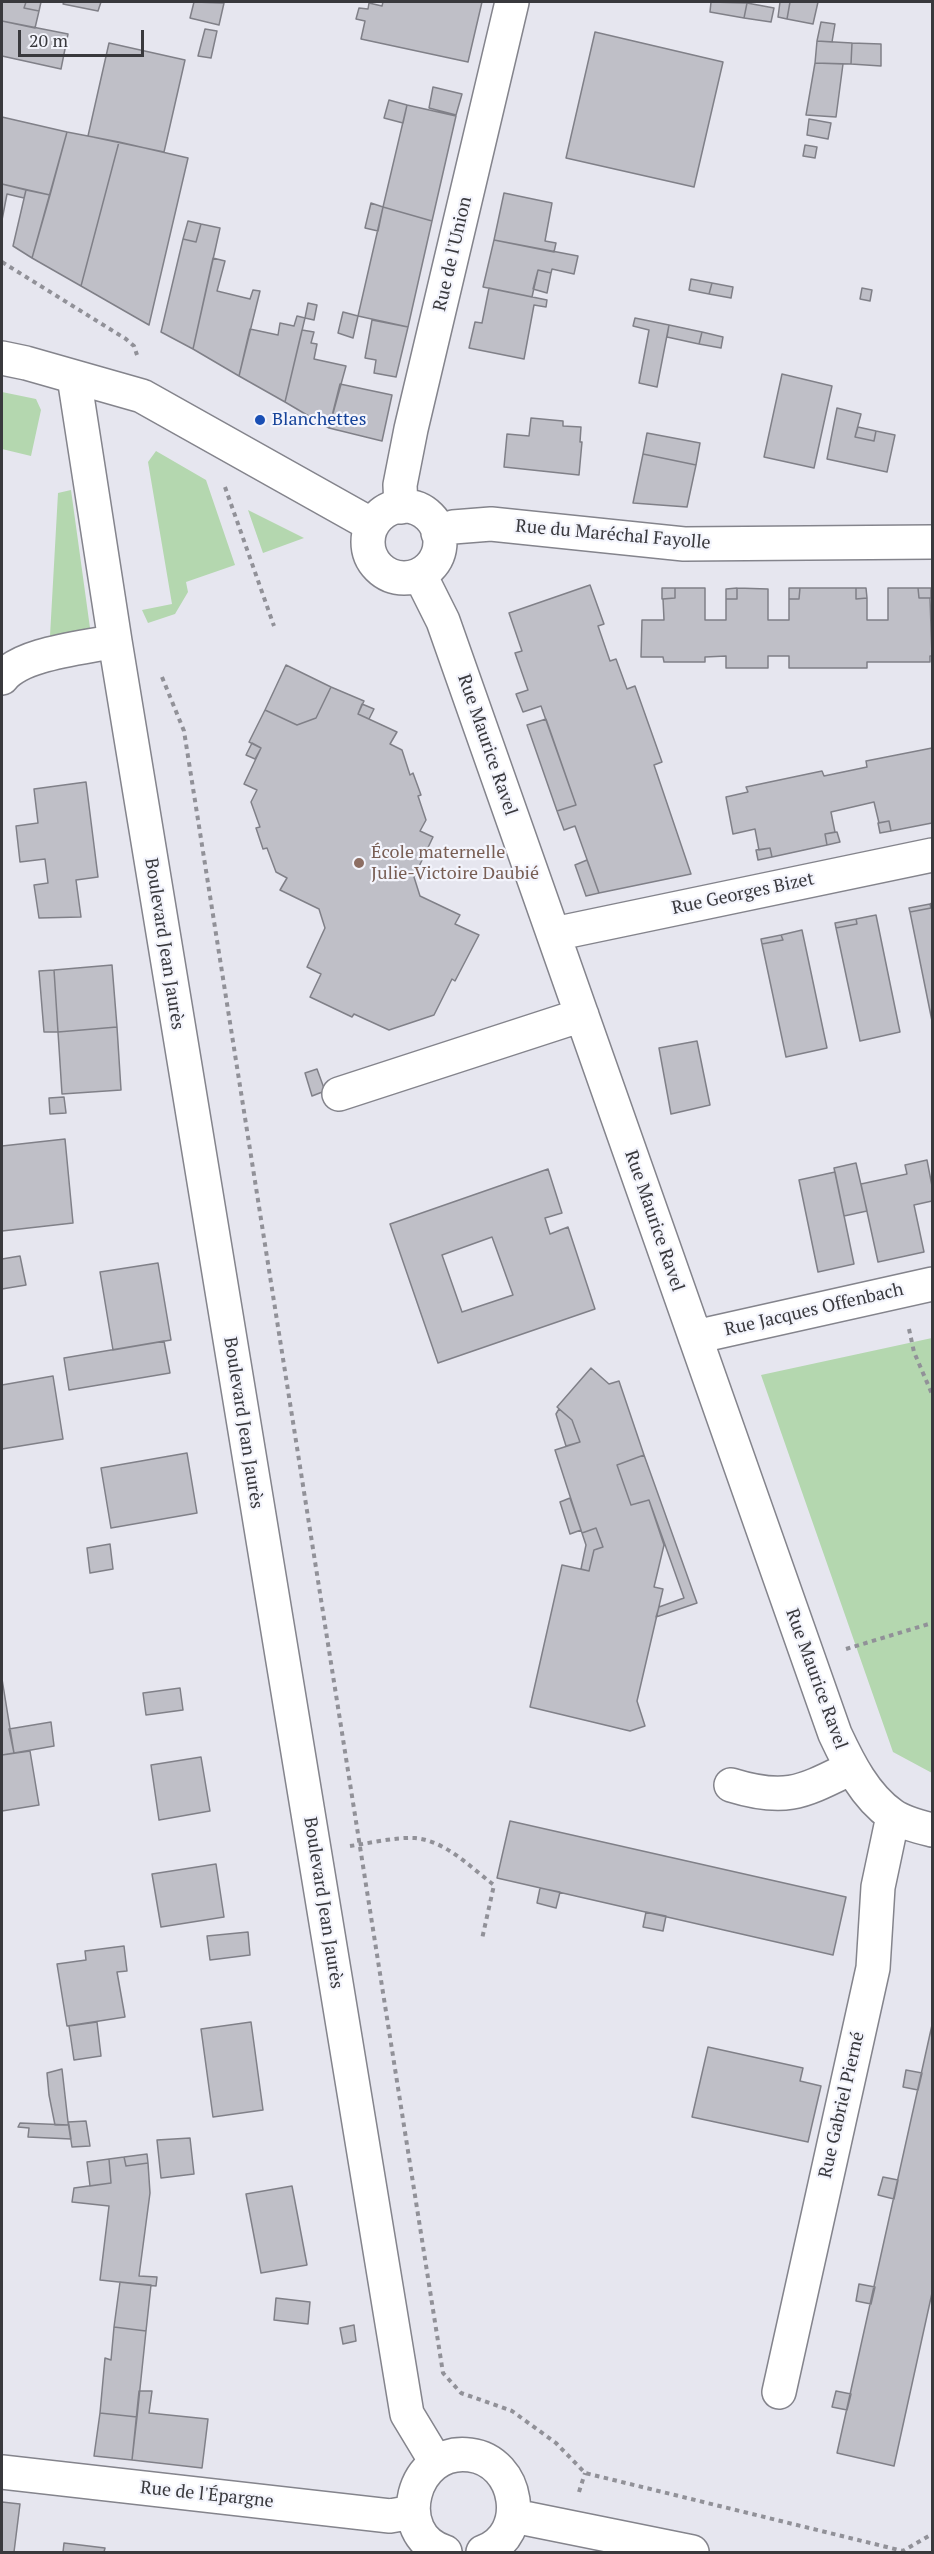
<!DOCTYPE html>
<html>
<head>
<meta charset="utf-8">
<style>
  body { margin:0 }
  #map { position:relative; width:934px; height:2554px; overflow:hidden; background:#e6e6ef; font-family:"PT Serif",serif }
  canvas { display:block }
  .frame { position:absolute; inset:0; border:3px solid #39393d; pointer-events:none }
  .scale { position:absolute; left:18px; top:30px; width:126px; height:27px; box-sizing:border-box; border:3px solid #39393d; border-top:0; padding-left:8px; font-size:18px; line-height:21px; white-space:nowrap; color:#39393d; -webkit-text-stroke:4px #f3f4fc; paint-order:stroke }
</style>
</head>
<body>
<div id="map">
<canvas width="934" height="2554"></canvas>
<div class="frame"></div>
<div class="scale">20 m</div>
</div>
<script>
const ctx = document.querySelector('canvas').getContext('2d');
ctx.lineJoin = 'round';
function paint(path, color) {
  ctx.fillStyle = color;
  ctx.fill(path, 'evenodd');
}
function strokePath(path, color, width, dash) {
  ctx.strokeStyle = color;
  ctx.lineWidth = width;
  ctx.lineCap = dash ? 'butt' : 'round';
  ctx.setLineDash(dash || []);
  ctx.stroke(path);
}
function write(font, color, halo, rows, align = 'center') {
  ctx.font = font + ' "PT Serif",serif';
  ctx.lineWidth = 4.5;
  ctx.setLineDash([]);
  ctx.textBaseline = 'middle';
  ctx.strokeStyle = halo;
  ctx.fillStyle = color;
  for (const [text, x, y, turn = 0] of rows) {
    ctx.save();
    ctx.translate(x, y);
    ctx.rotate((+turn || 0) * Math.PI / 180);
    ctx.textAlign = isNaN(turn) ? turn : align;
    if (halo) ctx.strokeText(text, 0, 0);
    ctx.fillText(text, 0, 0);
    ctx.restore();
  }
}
paint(new Path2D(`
  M 2,392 L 36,399 L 41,410 L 31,456 L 2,449 Z
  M 156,451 L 206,480 L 235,565 L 186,582 L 188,592 L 175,614 L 148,623 L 142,610 L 172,604 L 148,462 Z
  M 71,490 L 90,628 L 50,636 L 58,493 Z
  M 248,510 L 304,538 L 263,553 Z
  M 932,1338 L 932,1773 L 893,1752 L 761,1375 Z`), '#b4d7af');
const building = new Path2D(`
  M 2,2 L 26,2 L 24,8 L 39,11 L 35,28 L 2,21 Z
  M 26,2 L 41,2 L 39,11 L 24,8 Z
  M 64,2 L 101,2 L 98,11 L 63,4 Z
  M 194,2 L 224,3 L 219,25 L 190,18 Z
  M 383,2 L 482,2 L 468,62 L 361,39 L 365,21 L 356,19 L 359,8 L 368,9 L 369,3 L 382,6 Z
  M 711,2 L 747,3 L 744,18 L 710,12 Z
  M 780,2 L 790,2 L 787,19 L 778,17 Z
  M 790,2 L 818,2 L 813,24 L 787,19 Z
  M 747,3 L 774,8 L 771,22 L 744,18 Z
  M 2,21 L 68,34 L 61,69 L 2,56 Z
  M 821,22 L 835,24 L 832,42 L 817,41 Z
  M 205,29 L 217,31 L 211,58 L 198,56 Z
  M 595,32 L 723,62 L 694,187 L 566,158 Z
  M 817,41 L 852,43 L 851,64 L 815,63 Z
  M 109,43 L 185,60 L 164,152 L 88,136 Z
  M 852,43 L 881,44 L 881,66 L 851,64 Z
  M 815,63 L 843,64 L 836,117 L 806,115 Z
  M 433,87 L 462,94 L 456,115 L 429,108 Z
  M 389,100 L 407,105 L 403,123 L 384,118 Z
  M 407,105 L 456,116 L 432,221 L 383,207 Z
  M 2,117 L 67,132 L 50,195 L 2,184 Z
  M 809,119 L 831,123 L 828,139 L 807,135 Z
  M 67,132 L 119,142 L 81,286 L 32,258 Z
  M 119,142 L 188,158 L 149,325 L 81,286 Z
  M 805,145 L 817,147 L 815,158 L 803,156 Z
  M 2,184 L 26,190 L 24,198 L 7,194 L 2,220 Z
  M 26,190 L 50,195 L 32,258 L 13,246 Z
  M 504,193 L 552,203 L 545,241 L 556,243 L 554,252 L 494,240 Z
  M 371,203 L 383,207 L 378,231 L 365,228 Z
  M 383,207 L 432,221 L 408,327 L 358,316 Z
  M 188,221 L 201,224 L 196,242 L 183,239 Z
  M 201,224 L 220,228 L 193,349 L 161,332 L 183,239 L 196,242 Z
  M 494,240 L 578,256 L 574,274 L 552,269 L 551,273 L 538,270 L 532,297 L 483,287 Z
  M 213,258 L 225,261 L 217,291 L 250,299 L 253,290 L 260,291 L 239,376 L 193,349 Z
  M 538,270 L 551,273 L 547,293 L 533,289 Z
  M 691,279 L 712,283 L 709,294 L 689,290 Z
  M 712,283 L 733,287 L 731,298 L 709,294 Z
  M 489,288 L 547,300 L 546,307 L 534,305 L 524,359 L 469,348 L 475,322 L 482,323 Z
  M 862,288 L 872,290 L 870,301 L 860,299 Z
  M 308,303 L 317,305 L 314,320 L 305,318 Z
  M 343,312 L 358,316 L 353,338 L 338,333 Z
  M 297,316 L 305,318 L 285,402 L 239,376 L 250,329 L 278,335 L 280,323 L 294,326 Z
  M 635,318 L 669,325 L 657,387 L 639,383 L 649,330 L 633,326 Z
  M 372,320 L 408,327 L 396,377 L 374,373 L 376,360 L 365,358 Z
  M 669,325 L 702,332 L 699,344 L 667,337 Z
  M 302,330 L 314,332 L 311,343 L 317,344 L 314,359 L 346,366 L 329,428 L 285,402 Z
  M 702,332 L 723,337 L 721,348 L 699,344 Z
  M 782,374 L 832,386 L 814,468 L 764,457 Z
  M 340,384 L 392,395 L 382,441 L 329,428 Z
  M 837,408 L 861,414 L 855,437 L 874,441 L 876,431 L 895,435 L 887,472 L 827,459 Z
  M 531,418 L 563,421 L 563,426 L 581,427 L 580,442 L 582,442 L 579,475 L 504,467 L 507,434 L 529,436 Z
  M 858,427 L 876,431 L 874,441 L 855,437 Z
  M 647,433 L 700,443 L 696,465 L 643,454 Z
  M 643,454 L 696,465 L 687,507 L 633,503 Z
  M 590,585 L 604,624 L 598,626 L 610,661 L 616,659 L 627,689 L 635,686 L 662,762 L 654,765 L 691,874 L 599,893 L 575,826 L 564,830 L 557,811 L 576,805 L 541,706 L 523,712 L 516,694 L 528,690 L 515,653 L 522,651 L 509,613 Z
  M 662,588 L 675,588 L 675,598 L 662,599 Z
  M 675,588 L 705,588 L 705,620 L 726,620 L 726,599 L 737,599 L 737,588 L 768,589 L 768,620 L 789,620 L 789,599 L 799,599 L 800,588 L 856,588 L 856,599 L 867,598 L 867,620 L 888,620 L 888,588 L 918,588 L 919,598 L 930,598 L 932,656 L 930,656 L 930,662 L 867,662 L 867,668 L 789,668 L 789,656 L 768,656 L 768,668 L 726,668 L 726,656 L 705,657 L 705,662 L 664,662 L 663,657 L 641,657 L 642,620 L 664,620 L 663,599 L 675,598 Z
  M 737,588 L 737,599 L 726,599 L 726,589 Z
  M 789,588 L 800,588 L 799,599 L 789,599 Z
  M 856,588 L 866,588 L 867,598 L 856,599 Z
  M 918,588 L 931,588 L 931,598 L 919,598 Z
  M 286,665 L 331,687 L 316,718 L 297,725 L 265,710 Z
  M 331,687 L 364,701 L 358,714 L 397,732 L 390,744 L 402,750 L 410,775 L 413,773 L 421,795 L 418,796 L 426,820 L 420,831 L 433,837 L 414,877 L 420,896 L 460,915 L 455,924 L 479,935 L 455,981 L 452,979 L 434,1015 L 389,1030 L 354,1014 L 352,1017 L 310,997 L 321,974 L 307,967 L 325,928 L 319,909 L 280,890 L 287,878 L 276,872 L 267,848 L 263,849 L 256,828 L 260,827 L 251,802 L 257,790 L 244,784 L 261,748 L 249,742 L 265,710 L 297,725 L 316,718 Z
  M 362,704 L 374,709 L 369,719 L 358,714 Z
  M 546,719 L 576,805 L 557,811 L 527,725 Z
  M 252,743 L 261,748 L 255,759 L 246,755 Z
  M 932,748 L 932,823 L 891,831 L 889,821 L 879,823 L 874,802 L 831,812 L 835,832 L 825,834 L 827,845 L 772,857 L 770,848 L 759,850 L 755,829 L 733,834 L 726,797 L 748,792 L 746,787 L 822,771 L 824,776 L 867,767 L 866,761 Z
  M 86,782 L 98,877 L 76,880 L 81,917 L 39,918 L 34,885 L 48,883 L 45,859 L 20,862 L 16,826 L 38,823 L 34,789 Z
  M 889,821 L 891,831 L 880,833 L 878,823 Z
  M 837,832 L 840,842 L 827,845 L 825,834 Z
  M 770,848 L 772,857 L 758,860 L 756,850 Z
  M 587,860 L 599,893 L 586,896 L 575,865 Z
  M 932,903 L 932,1021 L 910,912 L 931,908 L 930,904 Z
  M 930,904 L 931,908 L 910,912 L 909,908 Z
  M 876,915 L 900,1032 L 860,1041 L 836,928 L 857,924 L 856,919 Z
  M 856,919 L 857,924 L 836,928 L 835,923 Z
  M 802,930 L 827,1048 L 786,1057 L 762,944 L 783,940 L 781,935 Z
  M 781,935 L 783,940 L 762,944 L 761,939 Z
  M 112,965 L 117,1027 L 58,1032 L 54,970 Z
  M 54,970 L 58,1032 L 44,1032 L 39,971 Z
  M 117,1027 L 121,1090 L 62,1094 L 58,1032 Z
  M 697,1041 L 710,1105 L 671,1114 L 659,1048 Z
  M 317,1069 L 325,1091 L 312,1096 L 305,1073 Z
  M 64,1097 L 66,1113 L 50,1114 L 49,1098 Z
  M 65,1139 L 73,1223 L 2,1231 L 2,1146 Z
  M 927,1160 L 932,1186 L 932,1201 L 914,1205 L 924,1252 L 878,1262 L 861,1184 L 907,1174 L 905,1165 Z
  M 856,1163 L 867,1211 L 844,1216 L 834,1168 Z
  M 548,1169 L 562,1213 L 545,1218 L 550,1234 L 568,1227 L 595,1309 L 438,1363 L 390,1224 ZM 492,1237 L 513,1295 L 462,1312 L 442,1255 Z
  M 835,1172 L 854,1264 L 818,1272 L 799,1180 Z
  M 20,1256 L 26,1285 L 2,1289 L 2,1259 Z
  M 158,1263 L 171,1340 L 113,1350 L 100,1272 Z
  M 164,1341 L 170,1373 L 69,1390 L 64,1358 Z
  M 591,1368 L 609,1384 L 619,1381 L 644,1455 L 617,1465 L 631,1505 L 649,1500 L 664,1545 L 654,1587 L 663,1589 L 637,1701 L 645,1726 L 630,1731 L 530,1707 L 562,1565 L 589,1571 L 594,1550 L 603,1547 L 596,1528 L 582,1533 L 555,1450 L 580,1442 L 572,1420 L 557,1407 Z
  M 53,1376 L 63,1439 L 2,1449 L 2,1385 Z
  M 559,1409 L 572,1420 L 580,1442 L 566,1446 L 556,1414 Z
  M 187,1453 L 197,1513 L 111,1528 L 101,1468 Z
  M 644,1455 L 697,1603 L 656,1617 L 659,1607 L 684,1598 L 649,1500 L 631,1505 L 617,1465 Z
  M 570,1498 L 581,1530 L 570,1534 L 560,1502 Z
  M 596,1528 L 603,1547 L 594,1550 L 589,1571 L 581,1569 L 586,1545 L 582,1533 Z
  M 110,1544 L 113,1569 L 90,1573 L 87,1548 Z
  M 2,1679 L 14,1753 L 2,1755 Z
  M 180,1688 L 183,1710 L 146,1715 L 143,1693 Z
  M 51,1722 L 54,1746 L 14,1753 L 9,1729 Z
  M 30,1751 L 39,1805 L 2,1811 L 2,1755 Z
  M 201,1757 L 210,1811 L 159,1820 L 151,1765 Z
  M 510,1821 L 846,1897 L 833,1955 L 497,1878 Z
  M 216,1864 L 224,1917 L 161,1927 L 152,1874 Z
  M 540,1888 L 560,1892 L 556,1908 L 537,1903 Z
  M 646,1912 L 666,1916 L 663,1931 L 643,1927 Z
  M 248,1932 L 250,1955 L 210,1960 L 207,1936 Z
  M 124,1946 L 127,1971 L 117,1972 L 125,2017 L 67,2026 L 57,1964 L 86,1960 L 85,1951 Z
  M 97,2022 L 101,2056 L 74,2060 L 69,2026 Z
  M 251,2022 L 263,2110 L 213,2117 L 201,2029 Z
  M 932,2025 L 932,2293 L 894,2466 L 837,2453 Z
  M 708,2047 L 803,2068 L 800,2081 L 821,2086 L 808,2142 L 692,2117 Z
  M 62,2069 L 68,2122 L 69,2125 L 55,2125 L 49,2095 L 47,2073 Z
  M 906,2070 L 922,2073 L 918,2090 L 903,2087 Z
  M 86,2121 L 90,2146 L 72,2147 L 68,2122 Z
  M 20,2123 L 69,2125 L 71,2139 L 28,2137 L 29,2128 L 18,2127 Z
  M 190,2138 L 194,2174 L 161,2178 L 157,2140 Z
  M 147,2154 L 148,2163 L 126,2166 L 124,2157 Z
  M 124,2157 L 126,2166 L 148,2163 L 150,2193 L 139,2276 L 157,2277 L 156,2286 L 100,2280 L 109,2206 L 72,2202 L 74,2188 L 111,2183 L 109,2159 Z
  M 109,2159 L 111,2183 L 90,2186 L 87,2162 Z
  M 883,2177 L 898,2180 L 894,2199 L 878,2195 Z
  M 292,2186 L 307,2265 L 261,2273 L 246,2194 Z
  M 120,2282 L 151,2285 L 146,2331 L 114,2327 Z
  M 859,2284 L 875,2287 L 871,2304 L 856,2301 Z
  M 276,2298 L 310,2302 L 308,2324 L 274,2320 Z
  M 354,2325 L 356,2341 L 343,2344 L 340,2328 Z
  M 114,2327 L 146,2331 L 137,2417 L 100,2413 L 105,2358 L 111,2360 Z
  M 139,2391 L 152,2391 L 149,2413 L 208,2419 L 202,2468 L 132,2460 Z
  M 836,2391 L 851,2394 L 847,2410 L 832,2407 Z
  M 100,2413 L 137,2417 L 132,2460 L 94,2456 Z
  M 2,2502 L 20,2504 L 14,2552 L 2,2552 Z
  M 64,2543 L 105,2548 L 104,2552 L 63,2552 Z`);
paint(building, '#bfbfc7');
strokePath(building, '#808088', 1.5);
const minor = new Path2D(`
  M 2,358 L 26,363 L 142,396 L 372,525
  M 74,377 L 115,641 L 407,2414 L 436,2462
  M368 542a36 36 0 1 1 72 0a36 36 0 1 1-72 0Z
  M 401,507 L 400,485 L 411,429 L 512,2
  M 438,533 L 453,527 L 491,524 L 684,544 L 932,542
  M 420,575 L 443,621 L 835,1734 C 849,1764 865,1796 892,1815 C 903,1823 920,1827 932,1830
  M 2,678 C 21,653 84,648 115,641
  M 554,934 L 932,855
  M 339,1094 L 582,1015
  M 695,1337 L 932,1284
  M 731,1785 C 786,1802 802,1792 851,1768
  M 779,2392 L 873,1968 L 878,1887 L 893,1816
  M 2,2472 L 390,2516 L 413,2512
  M 514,2516 L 692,2552
  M 445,2552 C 390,2535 412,2447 470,2455 C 519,2461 531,2535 483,2552`);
strokePath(minor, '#84848c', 36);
strokePath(new Path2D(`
  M 2,262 L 126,339 L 134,346 L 137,355
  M 225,487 L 274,626
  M 162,677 L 184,731 L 443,2373 L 461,2393 L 512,2411 L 556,2443 L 585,2473 L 903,2551 L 932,2534
  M 909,1329 L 914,1352 L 932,1394
  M 846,1649 L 932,1623
  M 350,1846 C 371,1843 395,1837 415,1838 C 446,1841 470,1867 494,1885 L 482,1939
  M 579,2492 L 585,2473`), '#919198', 4, [4.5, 4.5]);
strokePath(minor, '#fff', 33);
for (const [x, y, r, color] of [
  [260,420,6,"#1a4fb4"],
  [359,863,6,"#8d6e63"]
]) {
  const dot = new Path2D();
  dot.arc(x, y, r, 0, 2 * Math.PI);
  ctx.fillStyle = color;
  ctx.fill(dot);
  strokePath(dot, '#f3f4fc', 2);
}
write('18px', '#39393d', '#f3f4fc', [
  ["Rue de l'Union",453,254,-77],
  ["Rue du Maréchal Fayolle",613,535,5],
  ["Rue Maurice Ravel",487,745,71],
  ["Rue Georges Bizet",743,894,-12],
  ["Boulevard Jean Jaurès",164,944,81],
  ["Rue Maurice Ravel",654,1221,71],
  ["Rue Jacques Offenbach",814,1310,-13],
  ["Boulevard Jean Jaurès",243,1423,81],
  ["Rue Maurice Ravel",816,1679,70],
  ["Boulevard Jean Jaurès",323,1903,81],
  ["Rue Gabriel Pierné",842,2105,-77],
  ["Rue de l'Épargne",207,2495,6]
]);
write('18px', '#164399', '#f3f4fc', [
  ["Blanchettes",272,420]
], 'left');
write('18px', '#785e54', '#f3f4fc', [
  ["École maternelle",371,853],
  ["Julie-Victoire Daubié",371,874]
], 'left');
</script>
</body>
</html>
